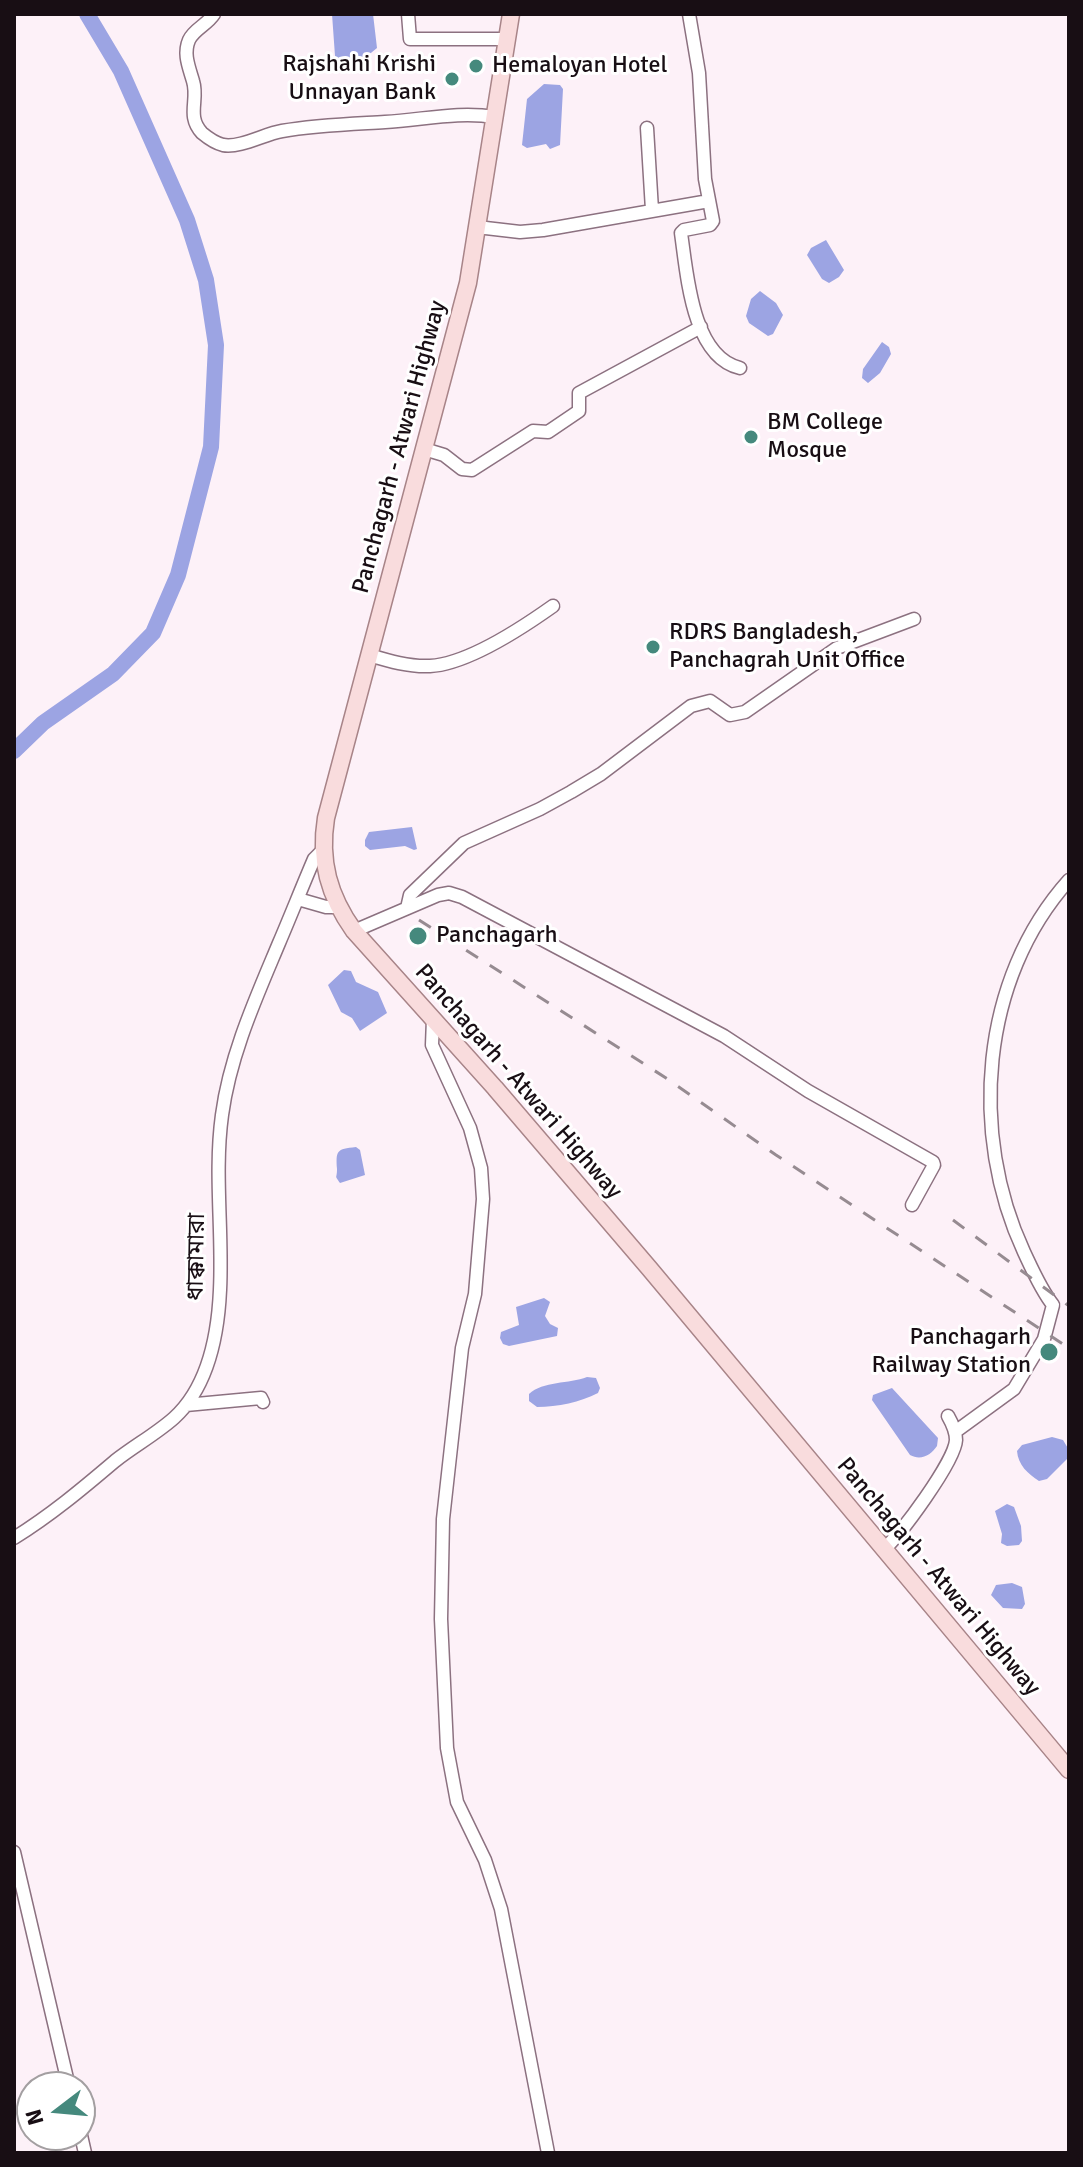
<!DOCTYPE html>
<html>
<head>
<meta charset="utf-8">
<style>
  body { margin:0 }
  #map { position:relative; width:1083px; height:2167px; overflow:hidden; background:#fdf1f8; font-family:Signika,sans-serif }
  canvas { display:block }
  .frame { position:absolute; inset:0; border:16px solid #180e14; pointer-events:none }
  .north { position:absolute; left:16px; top:2071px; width:80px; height:80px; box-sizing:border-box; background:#fff; border:2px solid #a39fa1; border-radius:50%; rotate:254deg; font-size:22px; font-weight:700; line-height:32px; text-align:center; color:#180e14 }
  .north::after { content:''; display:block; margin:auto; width:28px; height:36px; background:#45897d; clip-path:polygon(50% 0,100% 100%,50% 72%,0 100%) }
</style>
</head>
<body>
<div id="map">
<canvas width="1083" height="2167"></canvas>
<div class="frame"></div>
<div class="north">N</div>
</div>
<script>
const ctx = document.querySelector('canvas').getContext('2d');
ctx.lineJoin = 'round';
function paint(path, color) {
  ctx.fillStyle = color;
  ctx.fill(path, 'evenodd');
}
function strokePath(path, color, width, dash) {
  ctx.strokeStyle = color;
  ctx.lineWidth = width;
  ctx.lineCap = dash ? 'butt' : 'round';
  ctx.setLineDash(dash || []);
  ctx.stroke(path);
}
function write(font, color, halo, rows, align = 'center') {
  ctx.font = font + ' Signika,"Noto Sans Bengali",sans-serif';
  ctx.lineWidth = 6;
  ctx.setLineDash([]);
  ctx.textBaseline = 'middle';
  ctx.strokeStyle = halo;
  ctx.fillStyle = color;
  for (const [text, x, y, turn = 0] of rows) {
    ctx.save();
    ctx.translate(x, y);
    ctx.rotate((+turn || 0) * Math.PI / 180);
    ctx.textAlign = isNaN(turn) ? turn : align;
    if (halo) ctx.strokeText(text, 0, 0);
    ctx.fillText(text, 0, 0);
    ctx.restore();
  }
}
paint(new Path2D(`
  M 332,14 L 373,14 L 377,48 L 366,57 L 338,60 L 335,56 Z
  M 544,84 L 560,85 L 563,89 L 560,145 L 550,149 L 546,144 L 527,148 L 522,145 L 527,99 Z
  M 826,240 L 844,270 L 839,277 L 829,283 L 822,279 L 807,255 L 811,248 Z
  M 760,291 L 776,303 L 783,315 L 773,334 L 768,336 L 749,323 L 746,316 L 751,299 Z
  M 882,342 L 889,347 L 891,354 L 880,373 L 868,383 L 862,378 L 863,369 Z
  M 412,827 L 417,849 L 414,850 L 405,846 L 370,850 L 365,846 L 365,840 L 369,832 Z
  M 344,970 L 351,971 L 356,982 L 378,992 L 387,1013 L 360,1031 L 352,1018 L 341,1012 L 328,985 Z
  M 356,1147 L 360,1150 L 365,1175 L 340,1183 C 334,1174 337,1180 337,1169 C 336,1151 336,1149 356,1147 Z
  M 544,1298 L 550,1302 L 545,1316 L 550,1324 L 558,1328 L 557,1336 L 509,1346 L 503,1344 L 500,1338 L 501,1332 L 519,1325 L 516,1307 Z
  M 587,1377 L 596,1378 L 600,1388 L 598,1393 C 580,1402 558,1407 537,1407 L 529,1401 L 529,1394 C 543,1381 569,1384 587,1377 Z
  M 892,1388 L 938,1438 L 937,1446 C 931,1455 921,1461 910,1455 L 872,1400 L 873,1395 Z
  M 1052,1437 L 1063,1440 L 1069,1450 L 1069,1457 L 1047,1479 L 1039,1481 C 1028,1474 1018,1465 1017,1451 L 1022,1445 Z
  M 1007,1504 L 1014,1507 L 1021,1526 L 1022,1541 L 1019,1545 L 1007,1546 L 1001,1543 L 1002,1534 L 995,1511 Z
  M 1012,1583 L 1022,1587 L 1025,1604 L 1022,1609 L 1003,1608 L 991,1595 L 996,1585 Z`), '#9ca4e3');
strokePath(new Path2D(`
  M 14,751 L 43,723 L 113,674 L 153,633 L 178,575 L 211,447 L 216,345 L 206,280 L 187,220 L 121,71 L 87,14`), '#9ca4e3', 16);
const minor = new Path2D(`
  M 214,14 C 207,25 194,29 189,40 C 183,54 189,67 193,81 C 199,100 186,116 202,133 C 208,138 215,143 223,145 C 241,148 264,134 282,131 C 316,125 351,124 385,122 C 423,120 457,111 495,117
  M 408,14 L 410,39 L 507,39
  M 689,14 L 699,73 L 705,179 L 713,221 L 710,225 L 684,230 L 681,233 C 687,274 692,357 740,368
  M 647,128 L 652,210
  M 477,227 L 520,232 L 543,230 L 709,201
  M 424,449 L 444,455 L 462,469 L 472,470 L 533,431 L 548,432 L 579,411 L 579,393 L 701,327
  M 369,655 C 389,661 409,667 430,666 C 467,664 522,628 553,606
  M 298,899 L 326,907 L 338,907
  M 407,908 L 410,895 L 464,843 L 540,809 L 571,792 L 601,774 L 691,706 L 710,701 L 730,715 L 745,712 L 837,648 L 914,619
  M 354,931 L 438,895 L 449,893 L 462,897 L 724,1036 L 808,1091 L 933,1162 L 934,1165 L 912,1205
  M 433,1019 L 432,1045 L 470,1128 L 481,1168 L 483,1199 L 475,1294 L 462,1348 L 443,1519 L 441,1619 L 447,1748 L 457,1802 L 485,1860 L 501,1909 L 548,2153
  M 186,1405 L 261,1398 L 263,1402
  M 955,1432 L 1014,1389 L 1044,1339 L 1053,1305 C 1041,1290 1032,1269 1024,1252 C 969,1134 980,979 1069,880
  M 14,1538 C 51,1515 82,1489 115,1461 C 134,1446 156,1434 174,1418 C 208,1387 218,1335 220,1290 C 223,1232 214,1173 222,1115 C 230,1055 256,998 279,943 C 291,915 302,887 314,859 L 322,851
  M 883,1550 C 900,1536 955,1461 956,1440 C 956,1431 952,1423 948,1416
  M 14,1852 L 69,2087
  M 80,2131 L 85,2153`);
const major = new Path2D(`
  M 511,14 L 468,283 L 326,818 C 319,861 329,896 354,931 L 495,1088 L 649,1268 L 1069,1770`);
strokePath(minor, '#8c7180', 15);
strokePath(major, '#a88488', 19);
strokePath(minor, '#fff', 12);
strokePath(major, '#f9dcdd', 16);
strokePath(new Path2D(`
  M 419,920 L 666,1078 L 776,1155 L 1069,1348
  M 953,1220 L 1069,1306`), '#968b91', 3, [14, 14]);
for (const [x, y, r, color] of [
  [476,66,8,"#45897d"],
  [452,79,8,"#45897d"],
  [751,437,8,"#45897d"],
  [653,647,8,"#45897d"],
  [418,936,10,"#45897d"],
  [1049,1352,10,"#45897d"]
]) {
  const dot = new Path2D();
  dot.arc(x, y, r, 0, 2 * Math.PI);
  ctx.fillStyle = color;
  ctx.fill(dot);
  strokePath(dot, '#fff', 3);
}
write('24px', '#180e14', '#fff', [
  ["Rajshahi Krishi",436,65,"right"],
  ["Unnayan Bank",436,93,"right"],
  ["Hemaloyan Hotel",492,66],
  ["BM College",767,423],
  ["Mosque",767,451],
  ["RDRS Bangladesh,",669,633],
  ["Panchagrah Unit Office",669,661],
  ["Panchagarh",436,936],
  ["Panchagarh",1031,1338,"right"],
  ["Railway Station",1031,1366,"right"]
], 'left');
write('24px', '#180e14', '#fff', [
  ["Panchagarh - Atwari Highway",400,447,-75],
  ["Panchagarh - Atwari Highway",518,1082,49],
  ["ধাক্কামারা",197,1257,-89],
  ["Panchagarh - Atwari Highway",938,1577,50]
]);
</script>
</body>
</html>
